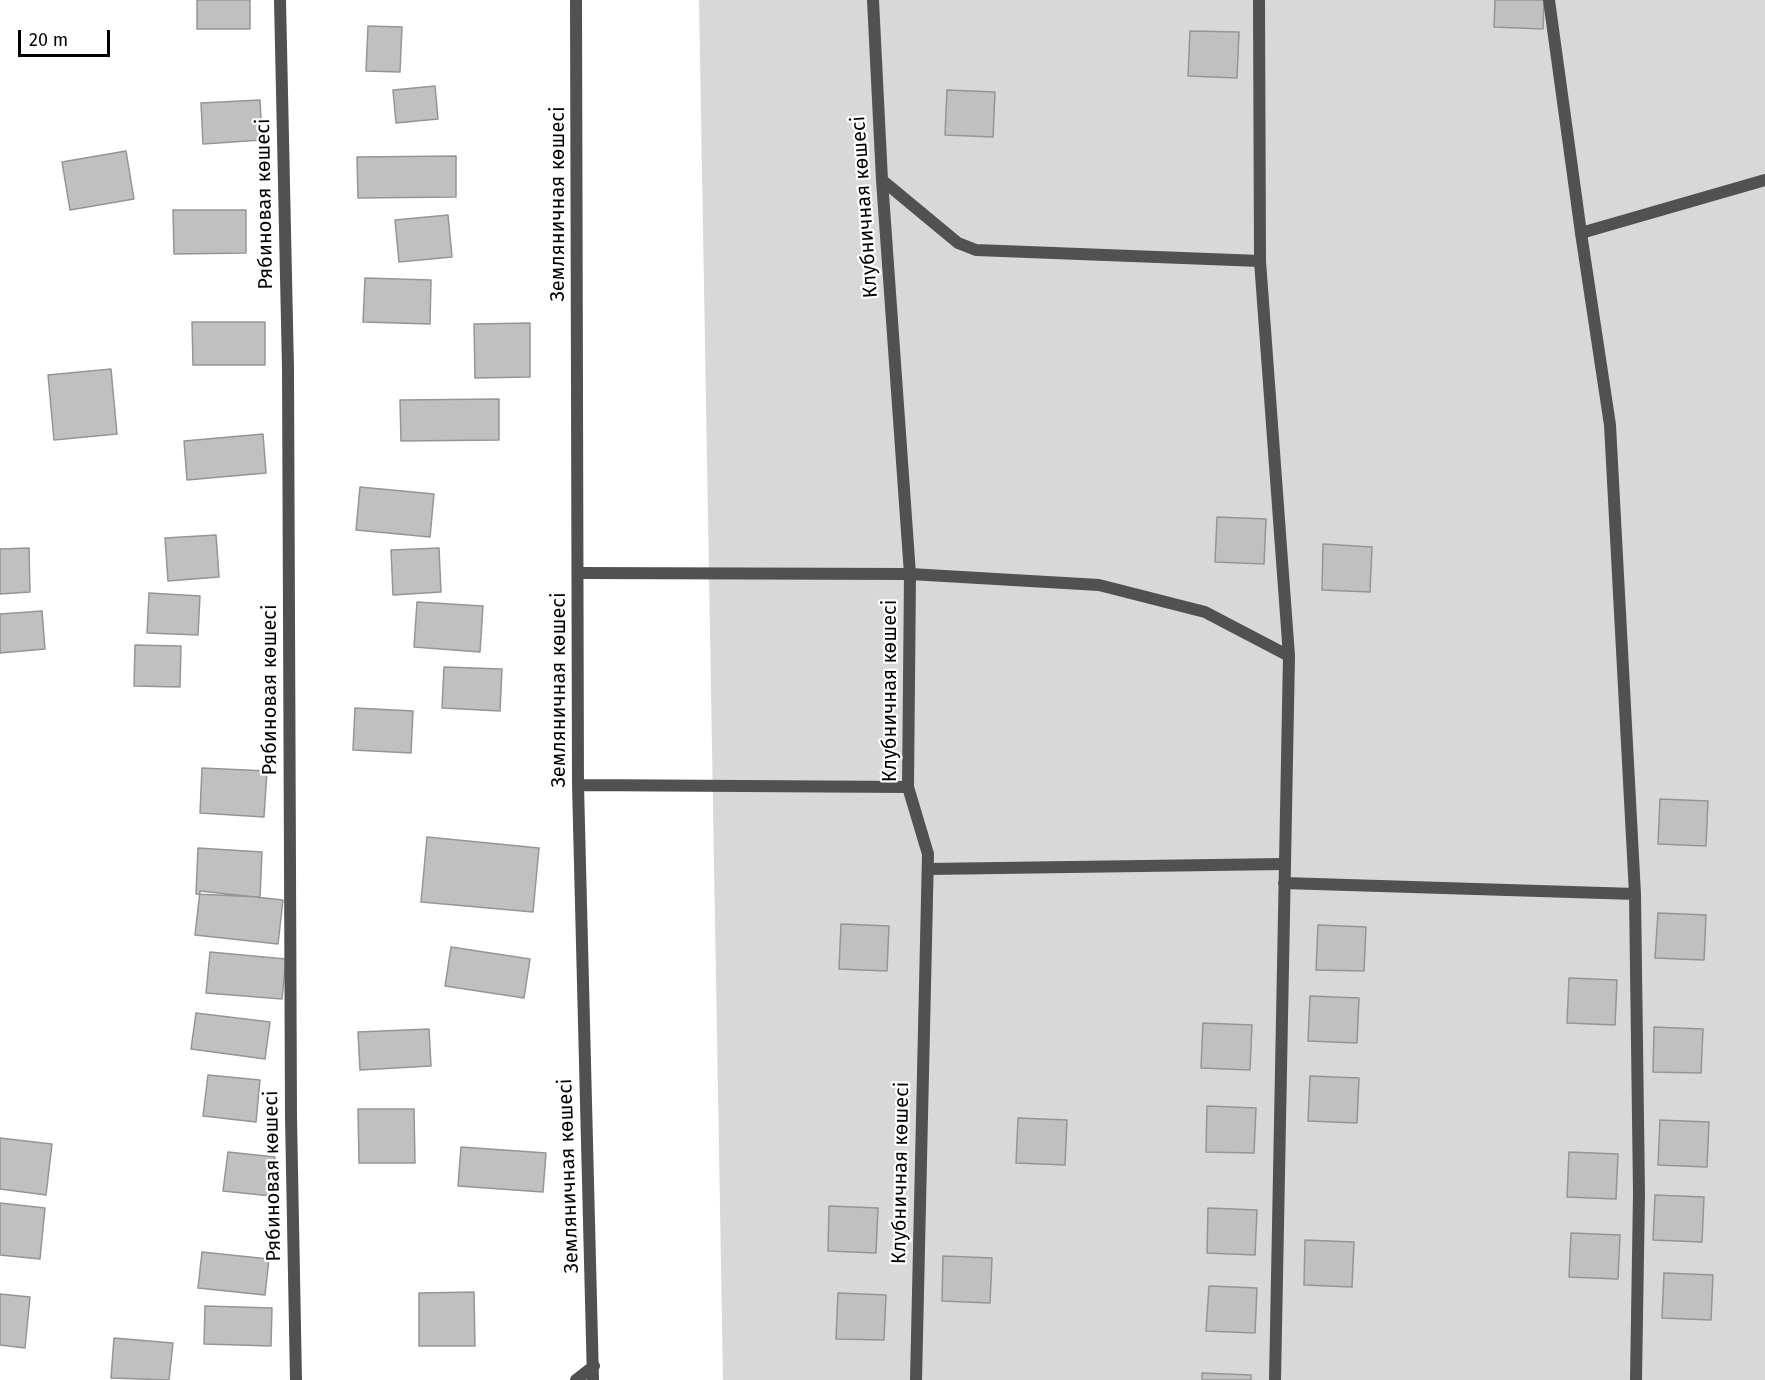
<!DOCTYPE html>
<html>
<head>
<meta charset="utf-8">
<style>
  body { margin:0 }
  #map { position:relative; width:1765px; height:1380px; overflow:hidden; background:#fff; font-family:"Fira Sans",sans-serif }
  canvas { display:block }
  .scale { position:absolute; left:18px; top:30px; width:92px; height:27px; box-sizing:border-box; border:3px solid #000; border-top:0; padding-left:8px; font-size:18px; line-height:21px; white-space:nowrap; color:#000; -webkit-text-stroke:4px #fff; paint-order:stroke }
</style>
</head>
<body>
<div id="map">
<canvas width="1765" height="1380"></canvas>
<div class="scale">20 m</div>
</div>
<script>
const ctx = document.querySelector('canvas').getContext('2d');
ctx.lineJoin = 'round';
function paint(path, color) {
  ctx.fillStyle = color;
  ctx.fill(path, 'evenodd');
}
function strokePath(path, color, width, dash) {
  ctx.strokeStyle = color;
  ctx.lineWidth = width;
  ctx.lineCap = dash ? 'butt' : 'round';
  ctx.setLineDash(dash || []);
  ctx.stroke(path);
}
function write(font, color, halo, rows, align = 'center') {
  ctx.font = font + ' "Fira Sans",sans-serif';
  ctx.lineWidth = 4.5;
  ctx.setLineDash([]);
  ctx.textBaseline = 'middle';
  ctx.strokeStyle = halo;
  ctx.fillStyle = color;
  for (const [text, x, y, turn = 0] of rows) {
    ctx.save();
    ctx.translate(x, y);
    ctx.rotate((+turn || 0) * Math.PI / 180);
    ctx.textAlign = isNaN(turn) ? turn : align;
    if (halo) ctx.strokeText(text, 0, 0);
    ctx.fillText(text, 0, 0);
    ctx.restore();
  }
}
paint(new Path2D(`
  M 699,0 L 1765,0 L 1765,1380 L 723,1380 Z`), '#d8d8d8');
const building = new Path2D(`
  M 197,0 L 250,0 L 250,29 L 197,29 Z
  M 1495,0 L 1544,0 L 1543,29 L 1494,27 Z
  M 368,26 L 402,27 L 400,72 L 366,71 Z
  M 1190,31 L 1239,32 L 1237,78 L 1188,76 Z
  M 435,86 L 438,119 L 396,123 L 393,90 Z
  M 947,90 L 995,92 L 993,137 L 945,135 Z
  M 260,100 L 262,140 L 203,144 L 201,103 Z
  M 126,151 L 134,199 L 70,210 L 62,162 Z
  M 456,156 L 456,197 L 358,198 L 357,157 Z
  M 173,210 L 246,210 L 246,253 L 174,254 Z
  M 448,215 L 452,257 L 399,262 L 395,220 Z
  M 365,278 L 431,280 L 430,324 L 363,322 Z
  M 192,322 L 265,322 L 265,365 L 193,365 Z
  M 530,323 L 530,377 L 475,378 L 474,324 Z
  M 111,369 L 117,434 L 54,440 L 48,375 Z
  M 499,399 L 499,440 L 401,441 L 400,400 Z
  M 263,434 L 266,473 L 187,480 L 184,441 Z
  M 360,487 L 434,494 L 430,537 L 356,530 Z
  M 1217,517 L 1266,519 L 1264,564 L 1215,562 Z
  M 216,535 L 219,577 L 168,581 L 165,538 Z
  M 1323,544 L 1372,547 L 1370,592 L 1322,590 Z
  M 29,548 L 30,592 L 0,594 L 0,549 Z
  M 439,548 L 441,592 L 393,595 L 391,550 Z
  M 149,593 L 200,596 L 198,635 L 147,633 Z
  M 417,602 L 483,606 L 480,652 L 414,647 Z
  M 42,611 L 45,649 L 0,653 L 0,614 Z
  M 135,645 L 181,646 L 180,687 L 134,686 Z
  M 444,667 L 502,669 L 500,711 L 442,708 Z
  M 355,708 L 413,711 L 411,753 L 353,750 Z
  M 202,768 L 267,771 L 264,817 L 200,813 Z
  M 1660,799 L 1708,801 L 1706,846 L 1658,844 Z
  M 427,837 L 539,848 L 533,912 L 421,902 Z
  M 198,848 L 262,852 L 260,897 L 196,894 Z
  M 200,891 L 283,900 L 278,944 L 195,935 Z
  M 1658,913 L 1706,915 L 1704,960 L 1655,958 Z
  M 841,924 L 889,926 L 887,971 L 839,969 Z
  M 1318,925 L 1366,927 L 1364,971 L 1316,970 Z
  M 451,947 L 530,959 L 524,998 L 445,986 Z
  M 210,952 L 286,959 L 282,999 L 206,993 Z
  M 1569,978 L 1617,980 L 1615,1025 L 1567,1023 Z
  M 1310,996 L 1359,998 L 1357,1043 L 1308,1041 Z
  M 196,1013 L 270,1022 L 265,1059 L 191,1049 Z
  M 1203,1023 L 1252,1025 L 1250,1070 L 1201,1068 Z
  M 1654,1027 L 1703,1029 L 1701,1073 L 1653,1072 Z
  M 429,1029 L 431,1066 L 360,1070 L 358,1032 Z
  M 208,1075 L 260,1080 L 256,1122 L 203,1116 Z
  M 1310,1076 L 1359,1078 L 1357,1123 L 1308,1121 Z
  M 1207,1106 L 1256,1108 L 1254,1153 L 1206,1152 Z
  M 358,1109 L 414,1109 L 415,1163 L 359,1163 Z
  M 1018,1118 L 1067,1120 L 1065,1165 L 1016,1163 Z
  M 1660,1120 L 1709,1122 L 1707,1167 L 1658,1165 Z
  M 0,1138 L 52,1144 L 46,1195 L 0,1189 Z
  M 461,1147 L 546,1153 L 543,1192 L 458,1186 Z
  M 228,1152 L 275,1157 L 271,1196 L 223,1191 Z
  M 1569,1152 L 1618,1154 L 1616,1199 L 1567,1197 Z
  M 1655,1195 L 1704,1197 L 1702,1242 L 1653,1240 Z
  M 0,1203 L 45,1208 L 40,1259 L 0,1255 Z
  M 829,1206 L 878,1208 L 876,1253 L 828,1251 Z
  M 1208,1208 L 1257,1210 L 1255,1255 L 1207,1253 Z
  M 1571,1233 L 1620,1235 L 1618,1279 L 1569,1277 Z
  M 1305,1240 L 1354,1242 L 1352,1287 L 1304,1285 Z
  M 202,1252 L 269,1259 L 265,1295 L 198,1288 Z
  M 943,1256 L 992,1258 L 990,1303 L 942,1301 Z
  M 1664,1273 L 1713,1275 L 1711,1320 L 1662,1318 Z
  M 1209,1286 L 1257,1288 L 1255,1333 L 1206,1331 Z
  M 474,1292 L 475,1346 L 419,1346 L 419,1293 Z
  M 838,1293 L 886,1295 L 884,1340 L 836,1339 Z
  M 0,1294 L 30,1297 L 25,1348 L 0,1345 Z
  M 205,1306 L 272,1308 L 271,1346 L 204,1344 Z
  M 114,1338 L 173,1343 L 169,1380 L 111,1378 Z
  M 1202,1373 L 1251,1375 L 1251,1380 L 1202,1380 Z`);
paint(building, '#c0c0c0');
strokePath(building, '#959595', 1.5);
strokePath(new Path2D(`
  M 1259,0 L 1260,261 L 1289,656 L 1275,1380
  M 1549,0 L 1581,233 L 1610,425 L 1635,894 L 1639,1193 L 1636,1380
  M 579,573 L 910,574 L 1099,585 L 1205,612 L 1289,656
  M 1284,883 L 1635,894`), '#515151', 12);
strokePath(new Path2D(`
  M 280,0 L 288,368 L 291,1117 L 296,1380
  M 576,0 L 578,785 L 593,1380
  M 873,0 L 882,180 L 910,574 L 908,787 L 928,854 L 916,1380
  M 882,180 L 958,243 L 976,250 L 1260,261
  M 1581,233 L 1765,180
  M 578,785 L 908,787
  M 928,869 L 1285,864
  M 576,1380 L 594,1366`), '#515151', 12);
write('20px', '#000', '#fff', [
  ["Рябиновая көшесі",265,204,-91],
  ["Земляничная көшесі",558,204,-90],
  ["Клубничная көшесі",865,207,-94],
  ["Рябиновая көшесі",270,690,-90],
  ["Земляничная көшесі",559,690,-90],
  ["Клубничная көшесі",890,691,-90],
  ["Клубничная көшесі",901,1173,-89],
  ["Рябиновая көшесі",273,1176,-91],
  ["Земляничная көшесі",569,1176,-92]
]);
</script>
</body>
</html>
